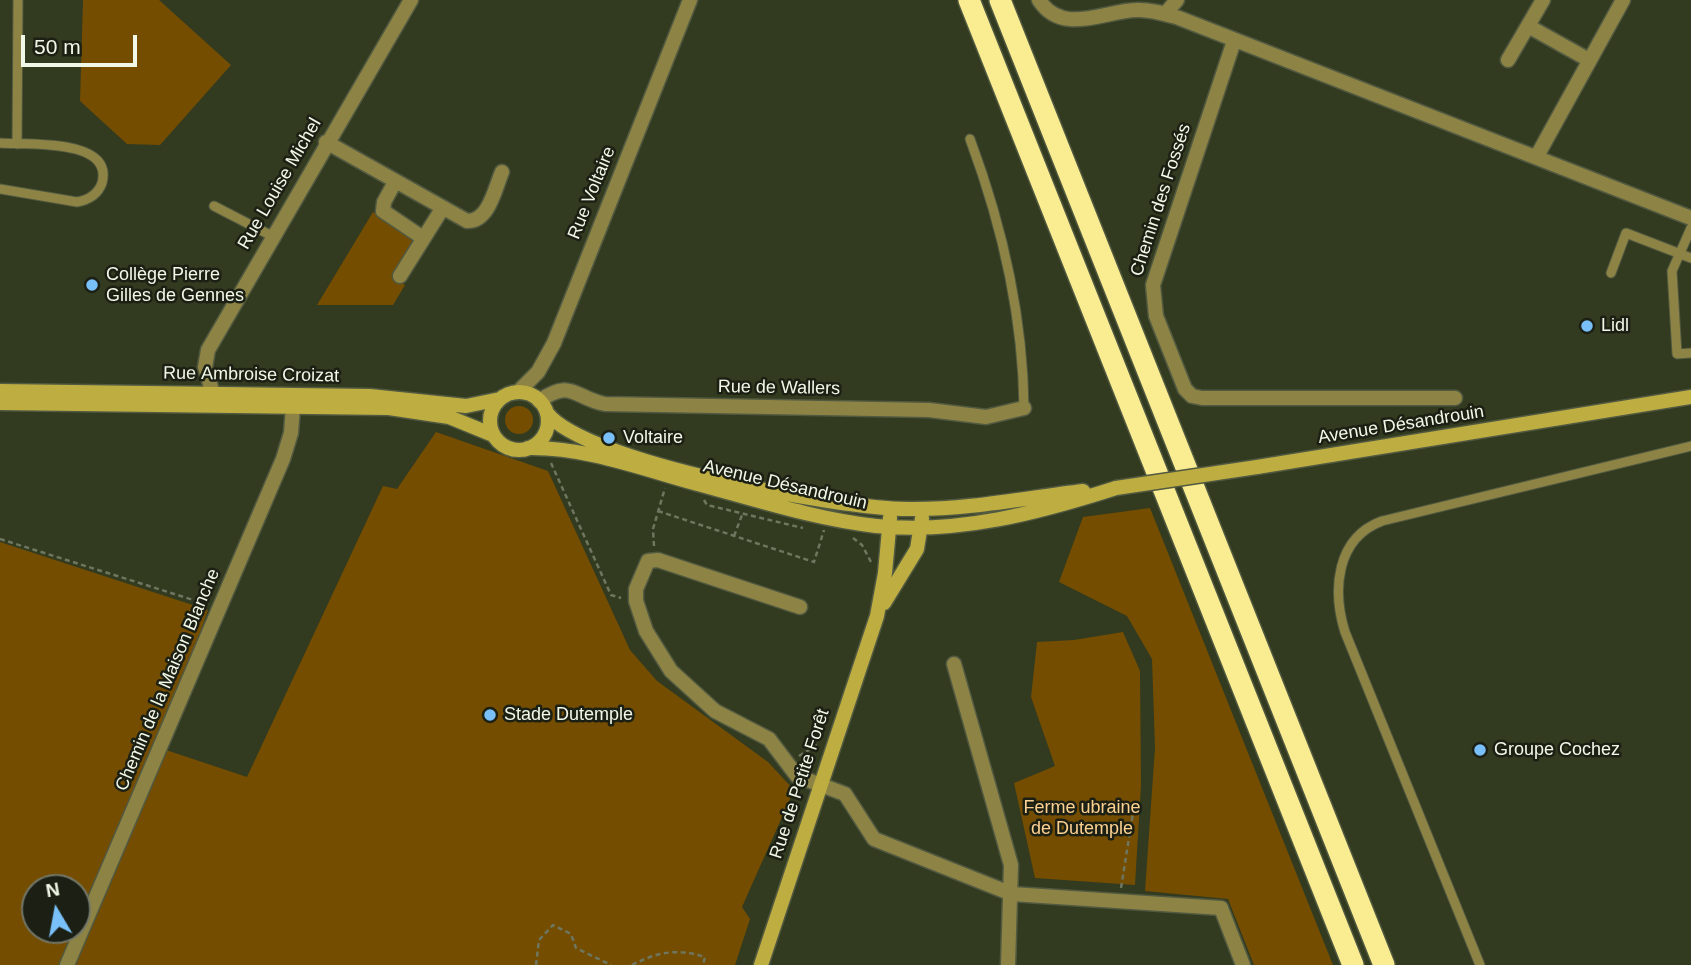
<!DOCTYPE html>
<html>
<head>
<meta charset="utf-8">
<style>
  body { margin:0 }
  #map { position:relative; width:1691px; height:965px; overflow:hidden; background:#323b20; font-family:Helvetica,sans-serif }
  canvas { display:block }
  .north { position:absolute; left:21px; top:874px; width:70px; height:70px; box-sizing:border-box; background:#1c2014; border:2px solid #717668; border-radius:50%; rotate:350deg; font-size:19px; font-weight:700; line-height:28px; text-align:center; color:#f1f8e7 }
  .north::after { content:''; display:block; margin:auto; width:24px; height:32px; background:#79bff8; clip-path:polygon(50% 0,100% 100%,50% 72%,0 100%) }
  .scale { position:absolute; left:21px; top:35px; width:116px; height:32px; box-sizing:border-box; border:4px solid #f1f8e7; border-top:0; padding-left:9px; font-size:21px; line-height:24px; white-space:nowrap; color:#f1f8e7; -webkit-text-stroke:5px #1c2014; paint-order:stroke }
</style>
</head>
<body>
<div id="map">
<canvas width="1691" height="965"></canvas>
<div class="north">N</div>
<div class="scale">50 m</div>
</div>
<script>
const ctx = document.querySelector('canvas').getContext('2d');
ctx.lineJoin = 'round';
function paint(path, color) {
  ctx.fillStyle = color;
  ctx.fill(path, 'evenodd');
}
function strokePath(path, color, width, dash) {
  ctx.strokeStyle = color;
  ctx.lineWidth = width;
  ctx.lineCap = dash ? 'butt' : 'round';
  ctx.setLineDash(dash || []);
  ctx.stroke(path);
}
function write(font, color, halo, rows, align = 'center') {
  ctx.font = font + ' Helvetica,sans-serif';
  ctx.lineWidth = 5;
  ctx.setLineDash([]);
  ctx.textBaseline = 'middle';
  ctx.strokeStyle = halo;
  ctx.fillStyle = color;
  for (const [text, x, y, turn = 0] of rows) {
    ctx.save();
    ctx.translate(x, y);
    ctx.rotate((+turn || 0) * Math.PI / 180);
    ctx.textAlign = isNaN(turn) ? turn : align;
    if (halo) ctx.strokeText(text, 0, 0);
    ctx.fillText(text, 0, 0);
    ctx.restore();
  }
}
paint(new Path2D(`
  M 83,0 L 159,0 L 231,65 L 160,145 L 127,144 L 80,101 Z
  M 373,212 L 410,233 L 413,245 L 394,279 L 405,285 L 393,305 L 317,305 Z
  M505 420a14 14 0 1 1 28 0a14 14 0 1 1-28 0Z
  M 436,432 L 548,471 L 630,650 L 657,681 L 768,762 L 794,790 L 742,907 L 750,919 L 735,965 L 0,965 L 0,542 L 208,610 L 160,748 L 247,777 L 383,486 L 397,489 ZM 35,888 L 77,888 L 77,930 L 35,930 Z
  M 1150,508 L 1333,965 L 1254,965 L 1228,899 L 1145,891 L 1155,748 L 1152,659 L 1127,616 L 1059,582 L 1083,517 Z
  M 1123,632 L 1140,671 L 1141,785 L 1135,885 L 1035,878 L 1014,783 L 1055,766 L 1031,697 L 1037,642 L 1074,640 Z`), '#744d00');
const lane = new Path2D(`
  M 970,139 C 1002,225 1023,315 1024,408
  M 0,143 C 27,145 114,138 102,183 C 98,194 88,200 77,202 L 0,189
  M 17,144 L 18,0
  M 214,206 L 272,236
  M 1691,228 L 1672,271 L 1677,354 L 1691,353
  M 1611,273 L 1626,233 L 1691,258
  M 1480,965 L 1345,632 C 1332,590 1336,538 1382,521 L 1691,446`);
const street = new Path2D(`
  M 1039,0 C 1062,36 1104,11 1136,10 C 1150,9 1165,14 1179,18 L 1691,218
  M 1165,14 L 1177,0
  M 1528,26 L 1589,60
  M 1234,41 L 1153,285 L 1156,316 L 1185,389 L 1192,396 L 1202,398 L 1455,398
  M 1508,60 L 1543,0
  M 326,142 L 467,221 C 489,222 495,188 502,172
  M 1537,156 L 1623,0
  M 395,182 L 384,202 L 383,211 L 423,238
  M 400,276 L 442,209
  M 518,392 L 538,372 L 554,343 L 690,0
  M 213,394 L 205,367 L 208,350 L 411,0
  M 539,401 C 572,378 574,398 605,404 L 929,410 L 986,417 L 1024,408
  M 800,607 L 658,560 L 648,561 L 636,589 L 636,601 L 646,631 L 671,671 L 715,711 L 769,739 L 797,776 L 845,794 L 874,839 L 1012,894 L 1221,908 L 1243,965
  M 954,664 L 1011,865 L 1008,965
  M 67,965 L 283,459 L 291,433 L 293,407`);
const secondary = new Path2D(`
  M 0,391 L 370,396 L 466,406 L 500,399
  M490 421a29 29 0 1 1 58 0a29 29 0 1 1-58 0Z
  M 0,403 L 389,408 L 449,417 L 493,435
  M 547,413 C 586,463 840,509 908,509 C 967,510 1025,498 1083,491
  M 528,448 C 585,447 640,468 694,483 C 754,499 814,519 876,526 C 959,534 1038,513 1116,488
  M 1257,467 L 1691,397
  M 884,603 L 917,549 L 922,518
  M 761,965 L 877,616 L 885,573 L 890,518`);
const highway = new Path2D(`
  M 969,0 L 1353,965
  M 1000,0 L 1384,965`);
strokePath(lane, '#515940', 11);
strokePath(street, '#515940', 17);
strokePath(secondary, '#515940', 17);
strokePath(highway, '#515940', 24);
strokePath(new Path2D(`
  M 551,463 L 611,595 L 621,598
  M 704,500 L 707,505 L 803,528
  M 658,511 L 814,562 L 824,530
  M 734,536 L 742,515
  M 853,538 L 862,545 L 871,562
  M 0,539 L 206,604
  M 654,546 L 653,529 L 665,488
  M 799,756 L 817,745
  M 1121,888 L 1133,813
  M 536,965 L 539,940 L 553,925 L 571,934 L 576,948 L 611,965
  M 632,965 C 657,952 678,948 705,957 L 703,965`), '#6e765f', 2.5, [5, 3.5]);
strokePath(lane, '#8d8344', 9);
strokePath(street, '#8d8344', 14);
strokePath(secondary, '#bead41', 14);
strokePath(highway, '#faec90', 21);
const secondaryBridge = new Path2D(`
  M 1116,488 L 1257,467`);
strokePath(secondaryBridge, '#515940', 17, []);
strokePath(secondaryBridge, '#bead41', 14);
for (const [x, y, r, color] of [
  [92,285,7,"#79bff8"],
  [1587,326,7,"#79bff8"],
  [609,438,7,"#79bff8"],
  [490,715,7,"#79bff8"],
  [1480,750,7,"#79bff8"]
]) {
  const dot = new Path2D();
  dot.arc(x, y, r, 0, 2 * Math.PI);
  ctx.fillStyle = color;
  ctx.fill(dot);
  strokePath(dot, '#1c2014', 2.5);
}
write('18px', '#f1f8e7', '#1c2014', [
  ["Rue Louise Michel",280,184,-60],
  ["Rue Voltaire",592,193,-68],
  ["Chemin des Fossés",1161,200,-72],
  ["Rue Ambroise Croizat",251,375,1],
  ["Rue de Wallers",779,388,1],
  ["Avenue Désandrouin",1401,425,-9],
  ["Avenue Désandrouin",785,485,13],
  ["Chemin de la Maison Blanche",168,680,-67],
  ["Rue de Petite Forêt",800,784,-72]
]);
write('18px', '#f1f8e7', '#1c2014', [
  ["Collège Pierre",106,275],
  ["Gilles de Gennes",106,296],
  ["Lidl",1601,326],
  ["Voltaire",623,438],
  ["Stade Dutemple",504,715],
  ["Groupe Cochez",1494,750]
], 'left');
write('18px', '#fdd190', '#1c2014', [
  ["Ferme ubraine",1082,808],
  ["de Dutemple",1082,829]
]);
</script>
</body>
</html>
